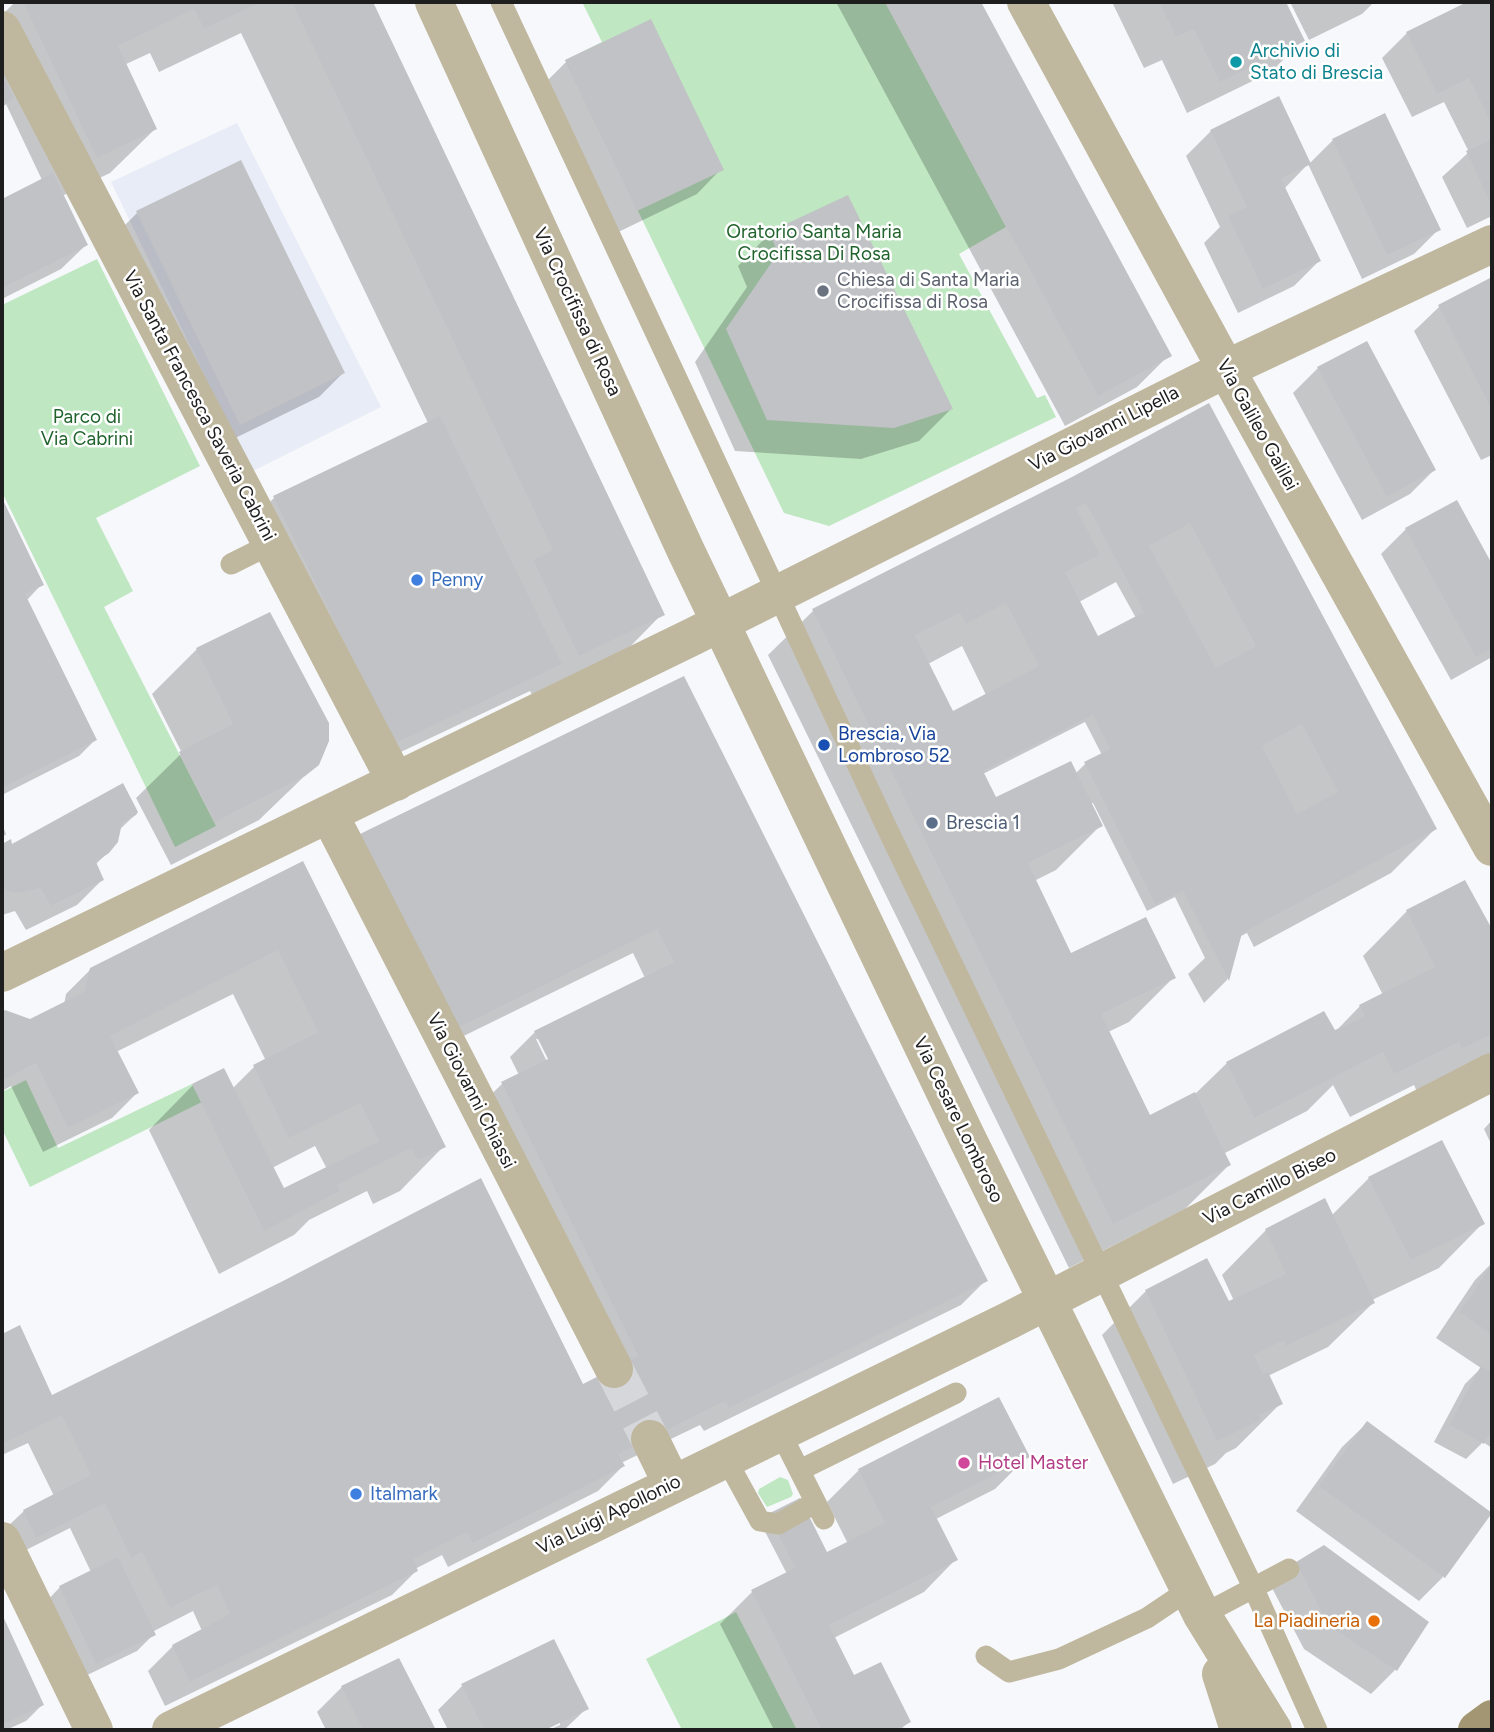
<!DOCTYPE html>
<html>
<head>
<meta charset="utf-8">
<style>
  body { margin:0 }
  #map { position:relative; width:1494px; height:1732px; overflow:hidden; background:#f7f8fb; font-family:Figtree,sans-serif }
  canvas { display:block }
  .frame { position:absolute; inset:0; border:4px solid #1e1e1f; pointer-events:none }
</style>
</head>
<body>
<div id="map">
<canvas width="1494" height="1732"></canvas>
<div class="frame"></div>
</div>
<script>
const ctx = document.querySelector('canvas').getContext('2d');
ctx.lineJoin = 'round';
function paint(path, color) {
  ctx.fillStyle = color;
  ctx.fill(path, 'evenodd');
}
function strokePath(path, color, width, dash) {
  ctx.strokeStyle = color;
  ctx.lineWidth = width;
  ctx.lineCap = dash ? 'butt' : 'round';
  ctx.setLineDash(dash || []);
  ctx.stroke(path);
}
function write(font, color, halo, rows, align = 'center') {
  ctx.font = font + ' Figtree,sans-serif';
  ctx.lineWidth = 5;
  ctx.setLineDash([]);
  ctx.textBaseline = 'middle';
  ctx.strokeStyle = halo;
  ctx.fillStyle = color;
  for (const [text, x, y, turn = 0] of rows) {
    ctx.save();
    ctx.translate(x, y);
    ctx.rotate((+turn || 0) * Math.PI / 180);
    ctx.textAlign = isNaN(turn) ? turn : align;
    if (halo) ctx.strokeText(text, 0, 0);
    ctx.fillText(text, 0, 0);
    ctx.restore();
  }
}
paint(new Path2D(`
  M 237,123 L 381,407 L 251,472 L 111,182 Z`), '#e8ecf6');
paint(new Path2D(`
  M 582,2 L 885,2 L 1006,227 L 959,254 L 1037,398 L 1045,395 L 1056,417 L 829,526 L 784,513 L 565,60 L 602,42 Z
  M 97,259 L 200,466 L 96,518 L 133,591 L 104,607 L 216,826 L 175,847 L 2,492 L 2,305 Z
  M 26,1080 L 58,1148 L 192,1084 L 202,1102 L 30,1187 L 2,1129 L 2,1092 Z
  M 780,1477 L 788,1480 L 793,1494 L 791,1497 L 767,1507 L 758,1493 L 759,1489 Z
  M 736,1612 L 797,1730 L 682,1730 L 646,1659 Z`), '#bfe7c2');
paint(new Path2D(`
  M 15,2 L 370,2 L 662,614 L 618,659 L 534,699 L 530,691 L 369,767 L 249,522 L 274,498 L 428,423 L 241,33 L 159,72 L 150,53 L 124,65 L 155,129 L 110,173 L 62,196 L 86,245 L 61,269 L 2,299 L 2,201 L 42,180 L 6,104 L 2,108 L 2,15 Z
  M 836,2 L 979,2 L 1169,355 L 1137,387 L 1065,426 Z
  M 1112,2 L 1232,2 L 1233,4 L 1238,2 L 1284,2 L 1303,40 L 1271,72 L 1187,113 L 1162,60 L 1144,68 Z
  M 1290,2 L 1374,2 L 1362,14 L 1309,40 Z
  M 1471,2 L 1492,2 L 1492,216 L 1467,228 L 1442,177 L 1469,152 L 1444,102 L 1412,117 L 1382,58 L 1407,33 Z
  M 566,62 L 721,169 L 697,194 L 612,235 L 542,86 Z
  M 1211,131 L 1309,164 L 1333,140 L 1439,229 L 1414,254 L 1362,279 L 1308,164 L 1284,189 L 1319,261 L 1294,286 L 1238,313 L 1204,243 L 1220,227 L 1186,156 Z
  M 137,213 L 343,373 L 319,397 L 215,448 L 112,238 Z
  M 770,233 L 951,409 L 919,441 L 861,459 L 735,451 L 695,362 L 747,287 L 738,266 Z
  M 1489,280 L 1492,286 L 1492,455 L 1481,460 L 1414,331 L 1439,307 Z
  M 1366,343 L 1434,470 L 1410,494 L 1362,520 L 1293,393 L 1318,368 Z
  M 1208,406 L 1435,829 L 1391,873 L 1254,947 L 1247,933 L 1239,937 L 1227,980 L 1204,1003 L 1188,974 L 1205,958 L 1175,897 L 1147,911 L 1093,803 L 1090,804 L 1100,826 L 1056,870 L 1034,881 L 1071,955 L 1173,978 L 1129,1022 L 1108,1032 L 1150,1117 L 1194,1095 L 1227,1063 L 1334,1033 L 1360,1006 L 1383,995 L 1363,956 L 1407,911 L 1465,882 L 1492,933 L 1492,1054 L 1417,1092 L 1414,1085 L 1350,1117 L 1333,1085 L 1307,1111 L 1223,1154 L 1229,1165 L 1185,1209 L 1069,1268 L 768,655 L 813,611 L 1073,479 ZM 1116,582 L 1136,618 L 1098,639 L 1079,602 ZM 962,646 L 986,695 L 952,713 L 928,664 ZM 1085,722 L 1102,755 L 1085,764 L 1075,774 L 995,800 L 983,774 Z
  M 2,502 L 42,584 L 27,600 L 95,740 L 79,756 L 2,795 Z
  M 1457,502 L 1492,567 L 1492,657 L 1451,680 L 1381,554 L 1406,529 Z
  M 197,649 L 317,764 L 259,820 L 171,865 L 136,798 L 182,753 L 152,694 Z
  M 683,678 L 985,1281 L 961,1305 L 704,1431 L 700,1425 L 621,1463 L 623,1466 L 598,1491 L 448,1567 L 442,1555 L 415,1569 L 416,1571 L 392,1595 L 165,1706 L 148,1671 L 173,1646 L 202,1631 L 193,1611 L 152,1632 L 154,1634 L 137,1651 L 79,1679 L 44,1604 L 60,1587 L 91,1572 L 70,1528 L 20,1553 L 7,1527 L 24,1511 L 54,1496 L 28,1443 L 2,1455 L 2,1336 L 19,1328 L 51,1397 L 582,1386 L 610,1372 L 477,1108 L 502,1084 L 519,1075 L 510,1057 L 535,1032 L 645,978 L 633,953 L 431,1052 ZM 536,1039 L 540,1039 L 553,1066 L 550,1068 Z
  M 135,815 L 118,831 L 108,852 L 95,865 L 102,880 L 77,905 L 26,930 L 15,911 L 2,915 L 2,846 L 10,842 L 11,846 Z
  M 2,824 L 6,834 L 2,838 Z
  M 302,864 L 444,1146 L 400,1191 L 373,1204 L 367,1191 L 309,1220 L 294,1235 L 219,1274 L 149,1130 L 193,1085 L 232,1089 L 254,1067 L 266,1061 L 233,994 L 116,1052 L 137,1093 L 112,1118 L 43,1152 L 11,1086 L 2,1091 L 2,1014 L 6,1012 L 30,1021 L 64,1005 L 66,994 L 91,969 ZM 315,1146 L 327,1169 L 283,1191 L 272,1168 Z
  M 1492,1120 L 1492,1146 L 1484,1129 Z
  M 1369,1178 L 1483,1223 L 1439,1268 L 1372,1300 L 1373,1303 L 1328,1347 L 1268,1376 L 1281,1403 L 1236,1448 L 1226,1453 L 1215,1464 L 1173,1484 L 1102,1335 L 1146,1291 L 1228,1304 L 1234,1301 L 1222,1275 L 1266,1230 L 1331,1216 Z
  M 1492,1263 L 1492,1448 L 1483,1442 L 1466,1459 L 1434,1442 L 1465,1384 L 1481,1368 L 1436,1338 L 1475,1280 Z
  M 1367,1423 L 1443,1577 L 1419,1601 L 1296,1511 L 1342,1447 Z
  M 1027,1457 L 995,1489 L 936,1519 L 956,1559 L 924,1592 L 834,1638 L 854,1678 L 909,1722 L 900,1730 L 774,1730 L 720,1624 L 752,1592 L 787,1574 L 761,1524 L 819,1557 L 848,1544 L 827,1502 L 859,1470 Z
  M 1297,1564 L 1426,1622 L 1395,1670 L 1371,1694 L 1304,1649 L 1272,1588 Z
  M 2,1619 L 42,1705 L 26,1721 L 6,1730 L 2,1730 Z
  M 399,1660 L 434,1730 L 326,1730 L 317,1712 L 342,1687 Z
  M 462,1686 L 587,1708 L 564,1730 L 549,1730 L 560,1725 L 560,1721 L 541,1730 L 448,1730 L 438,1710 Z`), '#0003');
paint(new Path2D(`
  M 23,2 L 261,2 L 204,29 L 194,9 L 118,46 L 157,129 L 97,158 Z
  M 292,2 L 373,2 L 665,615 L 579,656 L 533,560 L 553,550 Z
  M 885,2 L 981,2 L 1172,356 L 1098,396 Z
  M 1159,2 L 1286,2 L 1305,41 L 1220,82 L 1194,29 L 1176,37 Z
  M 1467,2 L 1492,2 L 1492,125 L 1469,78 L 1437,94 L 1406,32 Z
  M 651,19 L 724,170 L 637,211 L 565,60 Z
  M 2,74 L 14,98 L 2,105 Z
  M 1279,96 L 1311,164 L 1281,179 L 1321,261 L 1263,289 L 1228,216 L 1247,207 L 1210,130 Z
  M 1385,113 L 1441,230 L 1387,255 L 1332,139 Z
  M 1492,139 L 1492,206 L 1466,151 Z
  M 241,160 L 345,373 L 240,425 L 136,211 Z
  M 53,173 L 88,245 L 2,288 L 2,199 Z
  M 848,195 L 953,409 L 894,428 L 767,420 L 726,329 L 778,253 L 769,232 Z
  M 1490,278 L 1492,282 L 1492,410 L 1438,305 Z
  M 1367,341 L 1436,470 L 1387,497 L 1317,367 Z
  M 1209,403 L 1437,829 L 1242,933 L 1229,981 L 1183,891 L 1155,904 L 1084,762 L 1110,749 L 1093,715 L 983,771 L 996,797 L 1071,761 L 1103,826 L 1028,863 L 1071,953 L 1146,917 L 1176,978 L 1101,1014 L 1150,1115 L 1195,1092 L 1231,1165 L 1113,1224 L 812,609 L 1072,477 ZM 1086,503 L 1144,612 L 1098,636 L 1065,572 L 1100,555 L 1076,508 ZM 1190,523 L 1256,646 L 1216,668 L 1149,546 ZM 1006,603 L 1039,666 L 953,711 L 915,635 L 960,613 L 966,624 ZM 1302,724 L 1338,792 L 1297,814 L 1262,746 Z
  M 440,416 L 562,664 L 394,744 L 273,496 Z
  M 2,498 L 44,585 L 25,594 L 97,740 L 2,788 Z
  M 1457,500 L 1492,564 L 1492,648 L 1476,657 L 1405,528 Z
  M 270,612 L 329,723 L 329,741 L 319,765 L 305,776 L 215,822 L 179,752 L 233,724 L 196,648 Z
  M 684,676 L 988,1281 L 729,1408 L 725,1401 L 618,1454 L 625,1466 L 473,1543 L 467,1532 L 413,1559 L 418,1571 L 190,1682 L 172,1645 L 230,1614 L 217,1585 L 170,1608 L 142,1552 L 131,1558 L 105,1503 L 36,1538 L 23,1510 L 91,1475 L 62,1415 L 2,1444 L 2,1334 L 20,1325 L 52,1395 L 281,1282 L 481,1178 L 583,1384 L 638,1356 L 501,1082 L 548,1059 L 534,1031 L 674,962 L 657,929 L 456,1029 L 360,834 Z
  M 123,783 L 138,812 L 136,815 L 122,823 L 118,842 L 109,853 L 96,862 L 104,880 L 51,906 L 40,888 L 19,893 L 7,891 L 2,886 L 2,844 L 11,839 L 12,844 Z
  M 303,861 L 446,1147 L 418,1160 L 411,1148 L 337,1185 L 340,1191 L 264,1231 L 192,1084 L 224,1068 L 284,1188 L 379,1141 L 360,1103 L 289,1138 L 253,1065 L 318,1032 L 278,950 L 110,1036 L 139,1093 L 68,1128 L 36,1063 L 2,1081 L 2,1012 L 5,1010 L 30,1019 L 84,992 L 90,968 Z
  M 1465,880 L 1492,929 L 1492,1034 L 1462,1049 L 1459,1042 L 1394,1074 L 1383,1052 L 1254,1118 L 1226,1062 L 1324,1011 L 1335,1030 L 1347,1025 L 1365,1016 L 1359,1005 L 1435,967 L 1406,910 Z
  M 1442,1140 L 1485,1224 L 1411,1260 L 1368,1177 Z
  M 1325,1198 L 1375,1303 L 1286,1346 L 1284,1340 L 1254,1355 L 1263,1374 L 1268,1372 L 1283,1404 L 1259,1415 L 1261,1420 L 1217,1441 L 1145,1290 L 1207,1258 L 1229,1301 L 1286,1274 L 1265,1229 Z
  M 1492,1264 L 1492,1335 L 1460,1312 Z
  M 1481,1366 L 1492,1372 L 1492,1429 L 1484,1444 L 1449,1425 Z
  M 999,1397 L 1030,1457 L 931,1507 L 958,1560 L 829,1625 L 854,1675 L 881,1662 L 911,1722 L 895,1730 L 822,1730 L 751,1590 L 795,1568 L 768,1514 L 800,1498 L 827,1552 L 885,1523 L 858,1469 Z
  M 1367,1421 L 1492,1513 L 1445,1578 L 1319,1486 Z
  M 1324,1545 L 1429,1622 L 1397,1671 L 1328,1625 L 1296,1562 Z
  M 118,1557 L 156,1635 L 96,1664 L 59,1586 Z
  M 2,1614 L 44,1705 L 2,1725 Z
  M 554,1639 L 589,1709 L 545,1730 L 484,1730 L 461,1684 Z
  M 399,1658 L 436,1730 L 363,1730 L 341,1686 Z`), '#c1c2c5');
strokePath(new Path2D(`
  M 614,1369 L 650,1439`), '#d6d7da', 38, [38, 19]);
strokePath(new Path2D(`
  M 501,2 L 886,826 L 1253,1587 L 1317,1730
  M 231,564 L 271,544
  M 780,1432 L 824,1519
  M 726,1459 L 760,1521 L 778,1524 L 803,1510 L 815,1501
  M 800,1470 L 956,1393
  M 1202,1615 L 1289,1569
  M 986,1656 L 1009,1672 L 1059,1659 L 1147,1618 L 1190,1589`), '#bfb79e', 21);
strokePath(new Path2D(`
  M 1026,2 L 1226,369 L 1492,847
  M 2,30 L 396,782
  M 329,814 L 614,1369
  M 2,973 L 692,637 L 1226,369 L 1492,244
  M 650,1439 L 672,1484
  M 2,1541 L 94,1730
  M 171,1730 L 1010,1320 L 1492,1072`), '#bfb79e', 38);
strokePath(new Path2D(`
  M 434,2 L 685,549 L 966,1136 L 1202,1615 L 1273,1730
  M 1221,1674 L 1239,1730`), '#bfb79e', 38);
strokePath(new Path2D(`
  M 1477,1730 L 1492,1719`), '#a29772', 38);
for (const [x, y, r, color] of [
  [1236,62,7,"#0f9aa8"],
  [823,291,7,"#6b7280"],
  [417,580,7,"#3f7fe0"],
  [824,745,7,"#1a4fb4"],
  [932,823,7,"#5c6f8a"],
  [964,1463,7,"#d1479c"],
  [356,1494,7,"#3f7fe0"],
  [1374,1621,7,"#e8710a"]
]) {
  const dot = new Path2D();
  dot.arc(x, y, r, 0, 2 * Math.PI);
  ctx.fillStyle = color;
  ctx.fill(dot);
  strokePath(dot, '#fff', 2.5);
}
write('19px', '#0d838f', '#fff', [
  ["Archivio di",1250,51],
  ["Stato di Brescia",1250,73]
], 'left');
write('19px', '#21632d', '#fff', [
  ["Oratorio Santa Maria",814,232],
  ["Crocifissa Di Rosa",814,254],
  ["Parco di",87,417],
  ["Via Cabrini",87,439]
]);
write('19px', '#5b616d', '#fff', [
  ["Chiesa di Santa Maria",837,280],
  ["Crocifissa di Rosa",837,302]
], 'left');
write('19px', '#1e1e1f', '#fff', [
  ["Via Crocifissa di Rosa",577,312,65],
  ["Via Santa Francesca Saveria Cabrini",199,406,62],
  ["Via Galileo Galilei",1257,425,61],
  ["Via Giovanni Lipella",1104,429,-27],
  ["Via Giovanni Chiassi",471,1091,63],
  ["Via Cesare Lombroso",958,1120,64],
  ["Via Camillo Biseo",1270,1187,-27],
  ["Via Luigi Apollonio",609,1515,-26]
]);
write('19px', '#366cbe', '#fff', [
  ["Penny",431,580],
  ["Italmark",370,1494]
], 'left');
write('19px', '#164399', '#fff', [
  ["Brescia, Via",838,734],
  ["Lombroso 52",838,756]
], 'left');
write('19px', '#4e5e75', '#fff', [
  ["Brescia 1",946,823]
], 'left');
write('19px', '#b23c85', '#fff', [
  ["Hotel Master",978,1463]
], 'left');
write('19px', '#c56008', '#fff', [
  ["La Piadineria",1360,1621]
], 'right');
</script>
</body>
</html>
